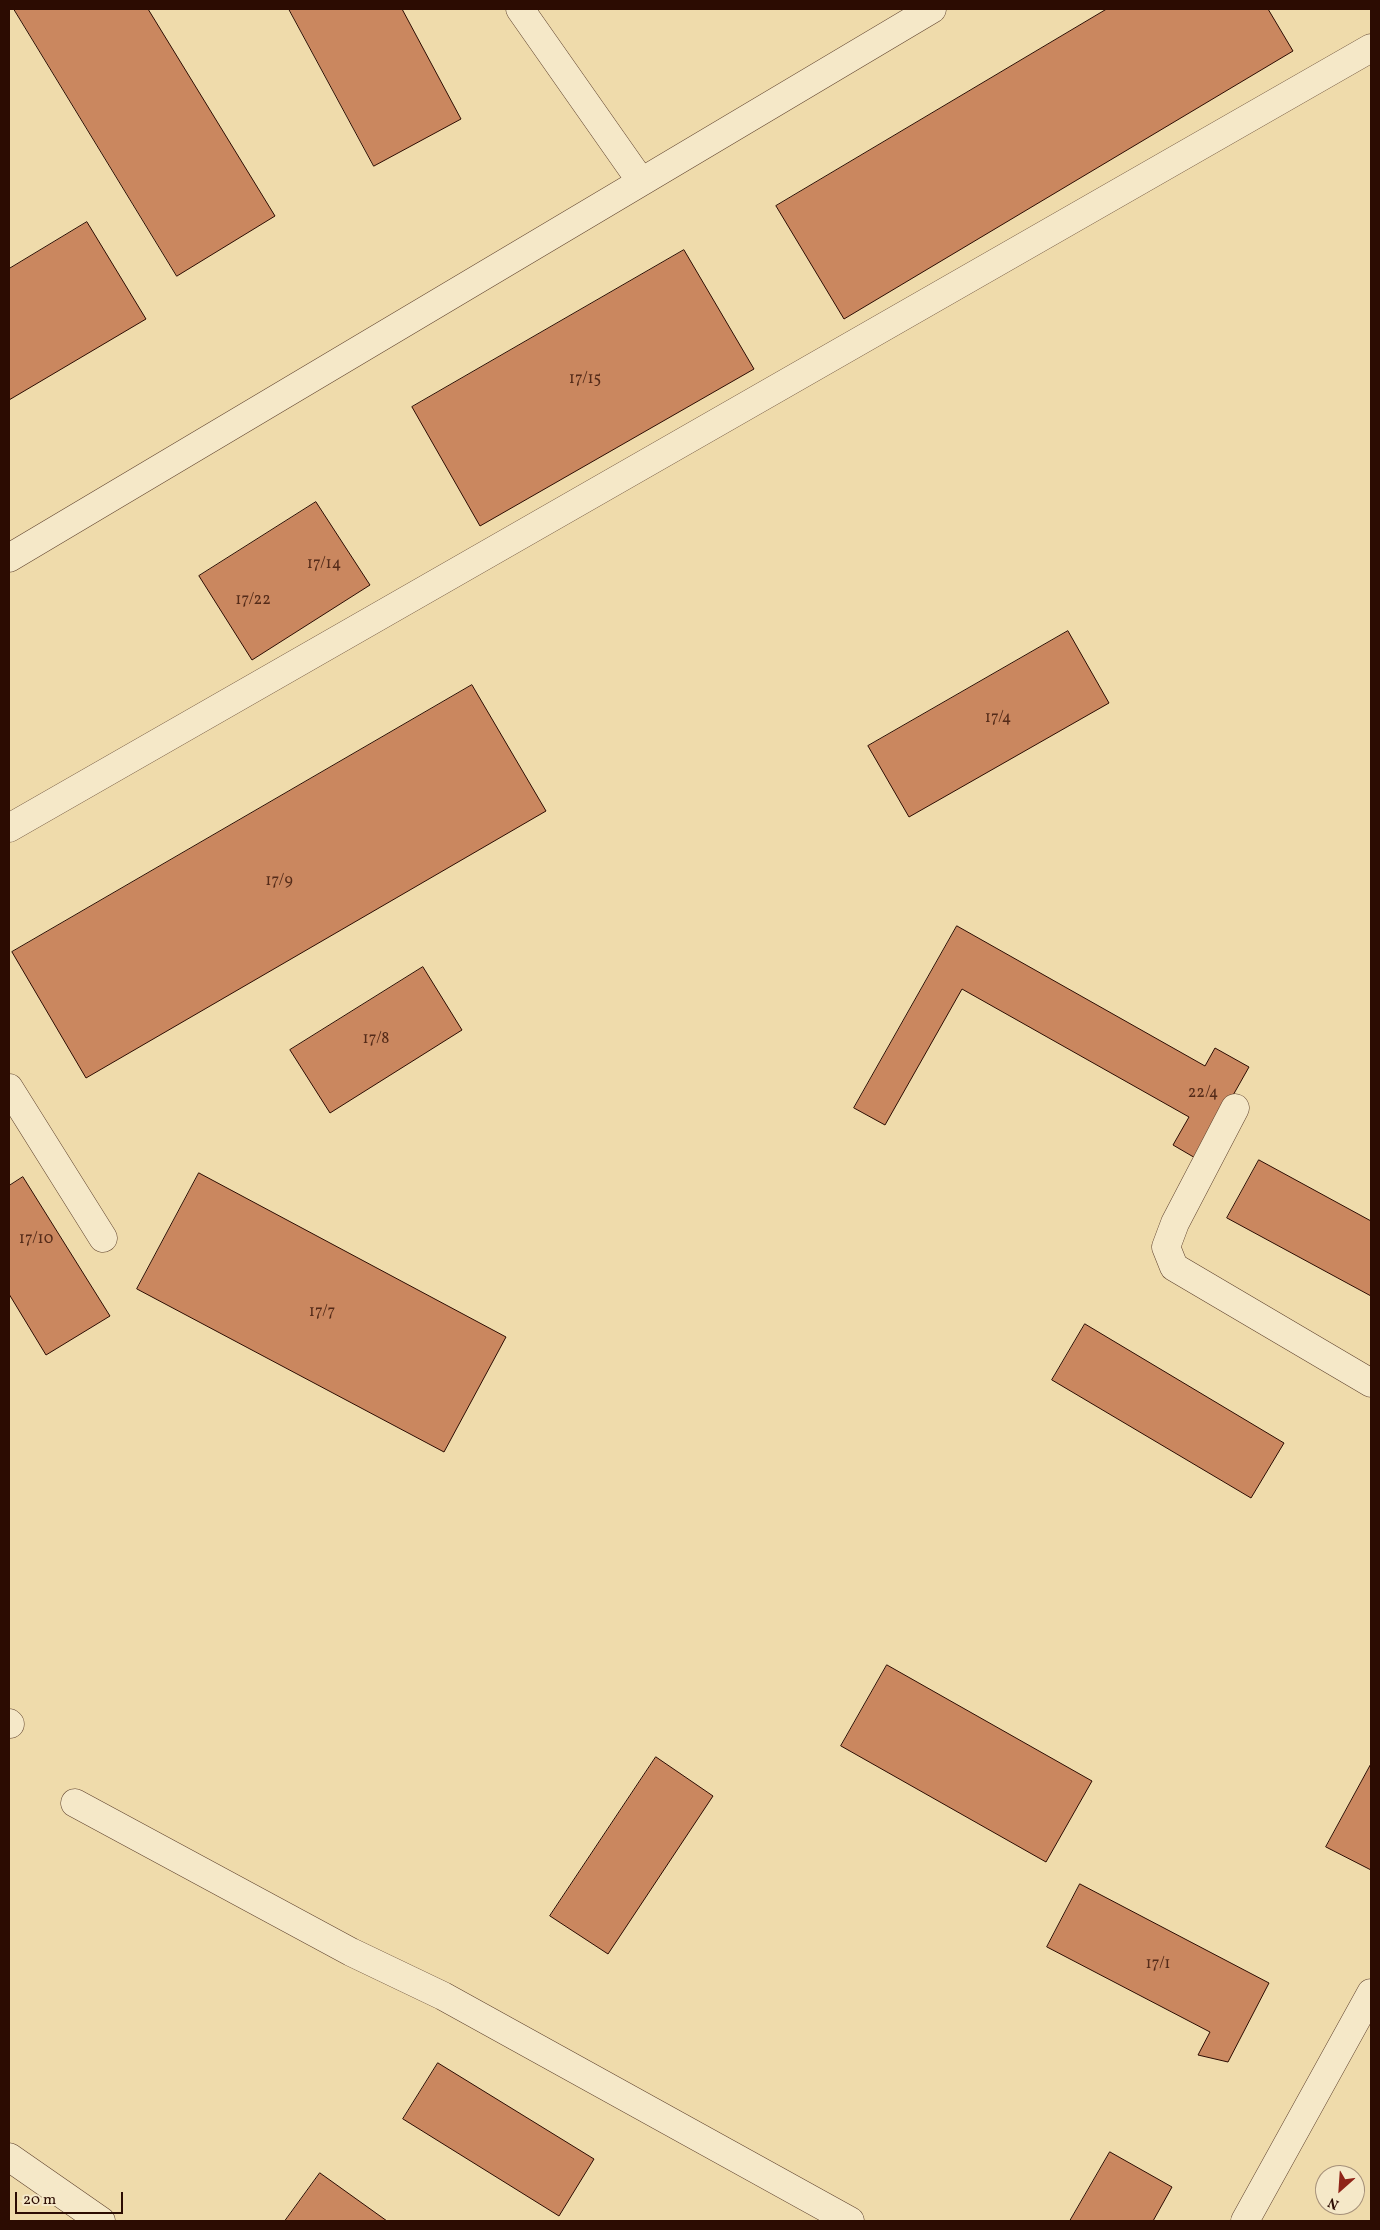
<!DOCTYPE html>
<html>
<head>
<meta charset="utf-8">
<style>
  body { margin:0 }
  #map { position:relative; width:1380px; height:2230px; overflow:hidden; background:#efdbab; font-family:Vollkorn,serif }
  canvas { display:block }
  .frame { position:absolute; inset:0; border:10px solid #2c0c02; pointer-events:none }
  .north { position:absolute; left:1315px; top:2165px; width:50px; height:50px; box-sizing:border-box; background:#f5e8c8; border:1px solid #a59079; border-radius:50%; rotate:206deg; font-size:14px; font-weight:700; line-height:20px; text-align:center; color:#2c0c02 }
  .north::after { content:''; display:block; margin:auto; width:18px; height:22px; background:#8f2418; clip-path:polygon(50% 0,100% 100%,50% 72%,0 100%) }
  .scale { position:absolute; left:15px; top:2192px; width:108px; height:22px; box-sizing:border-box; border:2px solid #2c0c02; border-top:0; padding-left:6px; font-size:15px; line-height:18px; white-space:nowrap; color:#2c0c02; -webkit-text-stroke:4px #f5e8c8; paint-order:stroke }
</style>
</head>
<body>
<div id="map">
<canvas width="1380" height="2230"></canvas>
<div class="frame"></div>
<div class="north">N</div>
<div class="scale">20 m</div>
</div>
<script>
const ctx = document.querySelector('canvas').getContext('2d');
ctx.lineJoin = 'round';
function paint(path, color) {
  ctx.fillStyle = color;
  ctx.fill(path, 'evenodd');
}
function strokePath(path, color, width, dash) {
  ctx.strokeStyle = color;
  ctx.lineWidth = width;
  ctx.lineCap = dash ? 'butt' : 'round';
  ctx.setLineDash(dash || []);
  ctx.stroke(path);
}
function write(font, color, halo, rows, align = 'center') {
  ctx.font = font + ' Vollkorn,serif';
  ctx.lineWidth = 5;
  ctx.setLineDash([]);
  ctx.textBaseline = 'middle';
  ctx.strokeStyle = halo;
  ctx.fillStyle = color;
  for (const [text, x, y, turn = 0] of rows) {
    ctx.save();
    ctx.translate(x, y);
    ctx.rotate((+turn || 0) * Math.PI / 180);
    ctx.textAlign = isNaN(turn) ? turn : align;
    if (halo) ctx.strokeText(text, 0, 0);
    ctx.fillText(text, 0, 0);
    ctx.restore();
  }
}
const building = new Path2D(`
  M 14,9 L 148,9 L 275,216 L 177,276 Z
  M 289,9 L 402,9 L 461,119 L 374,166 Z
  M 1107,9 L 1268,9 L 1293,51 L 844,319 L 776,206 Z
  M 87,222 L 146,319 L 9,400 L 9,269 Z
  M 684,250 L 754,369 L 480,526 L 412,407 Z
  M 316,502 L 370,585 L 252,660 L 199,576 Z
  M 1068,631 L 1109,703 L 909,817 L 868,746 Z
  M 472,685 L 546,811 L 86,1078 L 12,952 Z
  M 957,926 L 1205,1066 L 1215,1048 L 1249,1067 L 1197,1159 L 1173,1145 L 1189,1117 L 962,989 L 885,1125 L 854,1108 Z
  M 423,967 L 462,1030 L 330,1113 L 290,1050 Z
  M 1259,1160 L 1371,1221 L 1371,1296 L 1227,1218 Z
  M 199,1173 L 506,1337 L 444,1452 L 137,1289 Z
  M 23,1177 L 110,1316 L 46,1355 L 9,1294 L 9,1186 Z
  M 1085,1324 L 1284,1443 L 1251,1498 L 1052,1380 Z
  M 887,1665 L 1092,1781 L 1046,1862 L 841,1746 Z
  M 656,1757 L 713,1796 L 608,1954 L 550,1916 Z
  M 1371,1764 L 1371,1870 L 1326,1847 Z
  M 1080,1884 L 1269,1983 L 1228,2062 L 1198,2055 L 1210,2032 L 1047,1947 Z
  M 438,2063 L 594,2159 L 559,2216 L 403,2119 Z
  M 1110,2152 L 1172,2187 L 1153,2221 L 1070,2221 Z
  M 320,2173 L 387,2221 L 285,2221 Z`);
paint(building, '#ca875f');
strokePath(building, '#2c0c02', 1);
const minor = new Path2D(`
  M 520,9 L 640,180
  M 9,558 L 932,9
  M 9,828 L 1371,48
  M 9,1088 L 103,1238
  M 1235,1108 L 1175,1223 L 1166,1247 L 1174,1267 L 1371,1383
  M 9,1723 L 10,1724
  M 75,1803 L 351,1952 L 443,1996 L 850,2221
  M 9,2157 L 101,2221
  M 1245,2221 L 1371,1993`);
strokePath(minor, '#5d402c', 29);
strokePath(minor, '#f5e8c8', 28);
write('16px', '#542b19', null, [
  ["17/15",585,380],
  ["17/14",324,565],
  ["17/22",253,601],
  ["17/4",998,719],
  ["17/9",279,882],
  ["17/8",376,1040],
  ["22/4",1203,1094],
  ["17/10",36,1240],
  ["17/7",322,1313],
  ["17/1",1158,1965]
]);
</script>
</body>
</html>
